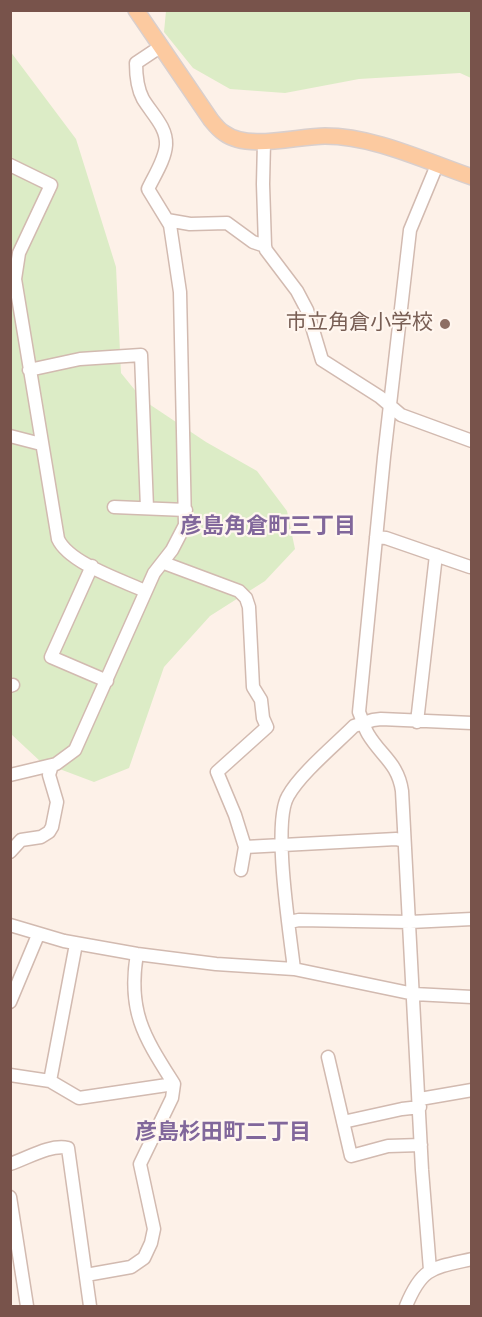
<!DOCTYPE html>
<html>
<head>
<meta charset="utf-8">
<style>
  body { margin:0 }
  #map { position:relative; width:482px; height:1317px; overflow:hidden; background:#fdf1e8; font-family:Jost,sans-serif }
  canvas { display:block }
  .frame { position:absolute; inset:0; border:12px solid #78534b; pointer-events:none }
</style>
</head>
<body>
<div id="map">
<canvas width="482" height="1317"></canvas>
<div class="frame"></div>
</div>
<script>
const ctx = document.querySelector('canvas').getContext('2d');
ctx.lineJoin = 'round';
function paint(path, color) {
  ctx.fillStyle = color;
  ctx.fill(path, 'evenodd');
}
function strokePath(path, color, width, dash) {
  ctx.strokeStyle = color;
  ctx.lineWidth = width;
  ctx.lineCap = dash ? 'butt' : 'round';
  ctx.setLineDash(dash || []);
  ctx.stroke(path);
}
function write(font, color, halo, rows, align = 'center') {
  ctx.font = font + ' Jost,"Noto Sans JP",sans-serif';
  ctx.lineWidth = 4.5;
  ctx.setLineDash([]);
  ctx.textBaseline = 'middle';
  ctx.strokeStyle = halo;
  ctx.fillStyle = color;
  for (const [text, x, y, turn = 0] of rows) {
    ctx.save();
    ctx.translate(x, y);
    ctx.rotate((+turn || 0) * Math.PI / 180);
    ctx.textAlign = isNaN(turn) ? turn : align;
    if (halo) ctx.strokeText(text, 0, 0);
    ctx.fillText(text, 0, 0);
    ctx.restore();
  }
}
paint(new Path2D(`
  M 166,11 L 471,11 L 471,78 L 460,73 L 359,79 L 285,93 L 230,89 L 193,68 L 164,32 Z
  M 10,51 L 76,139 L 116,267 L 121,373 L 143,400 L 206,442 L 257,471 L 287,511 L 295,549 L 265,581 L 210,616 L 164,667 L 129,768 L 94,782 L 41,762 L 11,734 Z`), '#dcecc6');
const minor = new Path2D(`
  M 264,142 L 263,184 L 265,246 L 266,250 L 297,291 L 307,310 L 322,360 L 380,397 L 401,415 L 472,441
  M 10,165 L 51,185 L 19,253 L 15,279 L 58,539 C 69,563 121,580 145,591
  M 167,220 L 190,224 L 227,223 L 253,242 L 265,246
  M 29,370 L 80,359 L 141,355 L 147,508
  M 10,436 L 41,444
  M 114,507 L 186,510
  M 376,537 L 386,538 L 470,567
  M 164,563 L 239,591 L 246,598 L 249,607 L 253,687 L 261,700 L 263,718 L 267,727 L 217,772 L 235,815 L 245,847 L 241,870
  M 92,566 L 51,657 L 107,681
  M 10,686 L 13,685
  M 417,722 L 436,555
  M 10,775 L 56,764 L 75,750 L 154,573 L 172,550 L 185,525 L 180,292 L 170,225 L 148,189 C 154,176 165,160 166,145 C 167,127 152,114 143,99 C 137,88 136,75 136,63 L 160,47
  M 245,847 L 396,839 L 404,841
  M 10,852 L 21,840 L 41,837 L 49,832 L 52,827 L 57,802 L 49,775 L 52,765
  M 289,922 L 299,920 L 410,922 L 472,919
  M 10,925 L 64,941 L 137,954 L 216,964 L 294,969 L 414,994 L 472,997
  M 294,969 C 290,933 272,823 288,796 C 300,774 335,745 354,726 L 373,720 L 381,719 L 472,723
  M 10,1002 L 38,935
  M 328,1057 L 351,1156 L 388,1146 L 421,1145
  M 10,1075 L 50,1081 L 79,1098 L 174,1084
  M 50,1081 L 76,944
  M 420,1099 L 472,1090
  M 343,1122 L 402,1109 L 420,1107
  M 10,1164 C 28,1158 50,1144 68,1148 L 90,1306
  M 10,1197 L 27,1306
  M 430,1270 L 422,1170 L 402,791 C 398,763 381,756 368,734 C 364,727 362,719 359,712 L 384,457 L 410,230 L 437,165
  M 86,1275 L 131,1267 L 144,1258 L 151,1243 L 154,1229 L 140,1164 L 172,1098 L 174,1084 C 145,1038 127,1012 137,954
  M 406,1306 C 422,1267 432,1268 472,1259`);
const major = new Path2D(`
  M 136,10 L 211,120 C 215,125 219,130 224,133 C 248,151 297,136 325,136 C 374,136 425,161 472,177`);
strokePath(minor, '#d2bab0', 15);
strokePath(major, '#d9cfcd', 18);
strokePath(minor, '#fff', 12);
strokePath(major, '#fccaa0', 15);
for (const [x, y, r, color] of [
  [445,324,6,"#8d6e63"]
]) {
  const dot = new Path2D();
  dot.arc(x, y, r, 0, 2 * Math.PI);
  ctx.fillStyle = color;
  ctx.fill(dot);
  strokePath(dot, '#fff6ef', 2);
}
write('21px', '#785e54', '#fff6ef', [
  ["市立角倉小学校",433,324]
], 'right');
write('bold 22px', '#81679b', '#fff6ef', [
  ["彦島角倉町三丁目",268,528],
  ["彦島杉田町二丁目",223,1134]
]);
</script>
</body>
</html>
